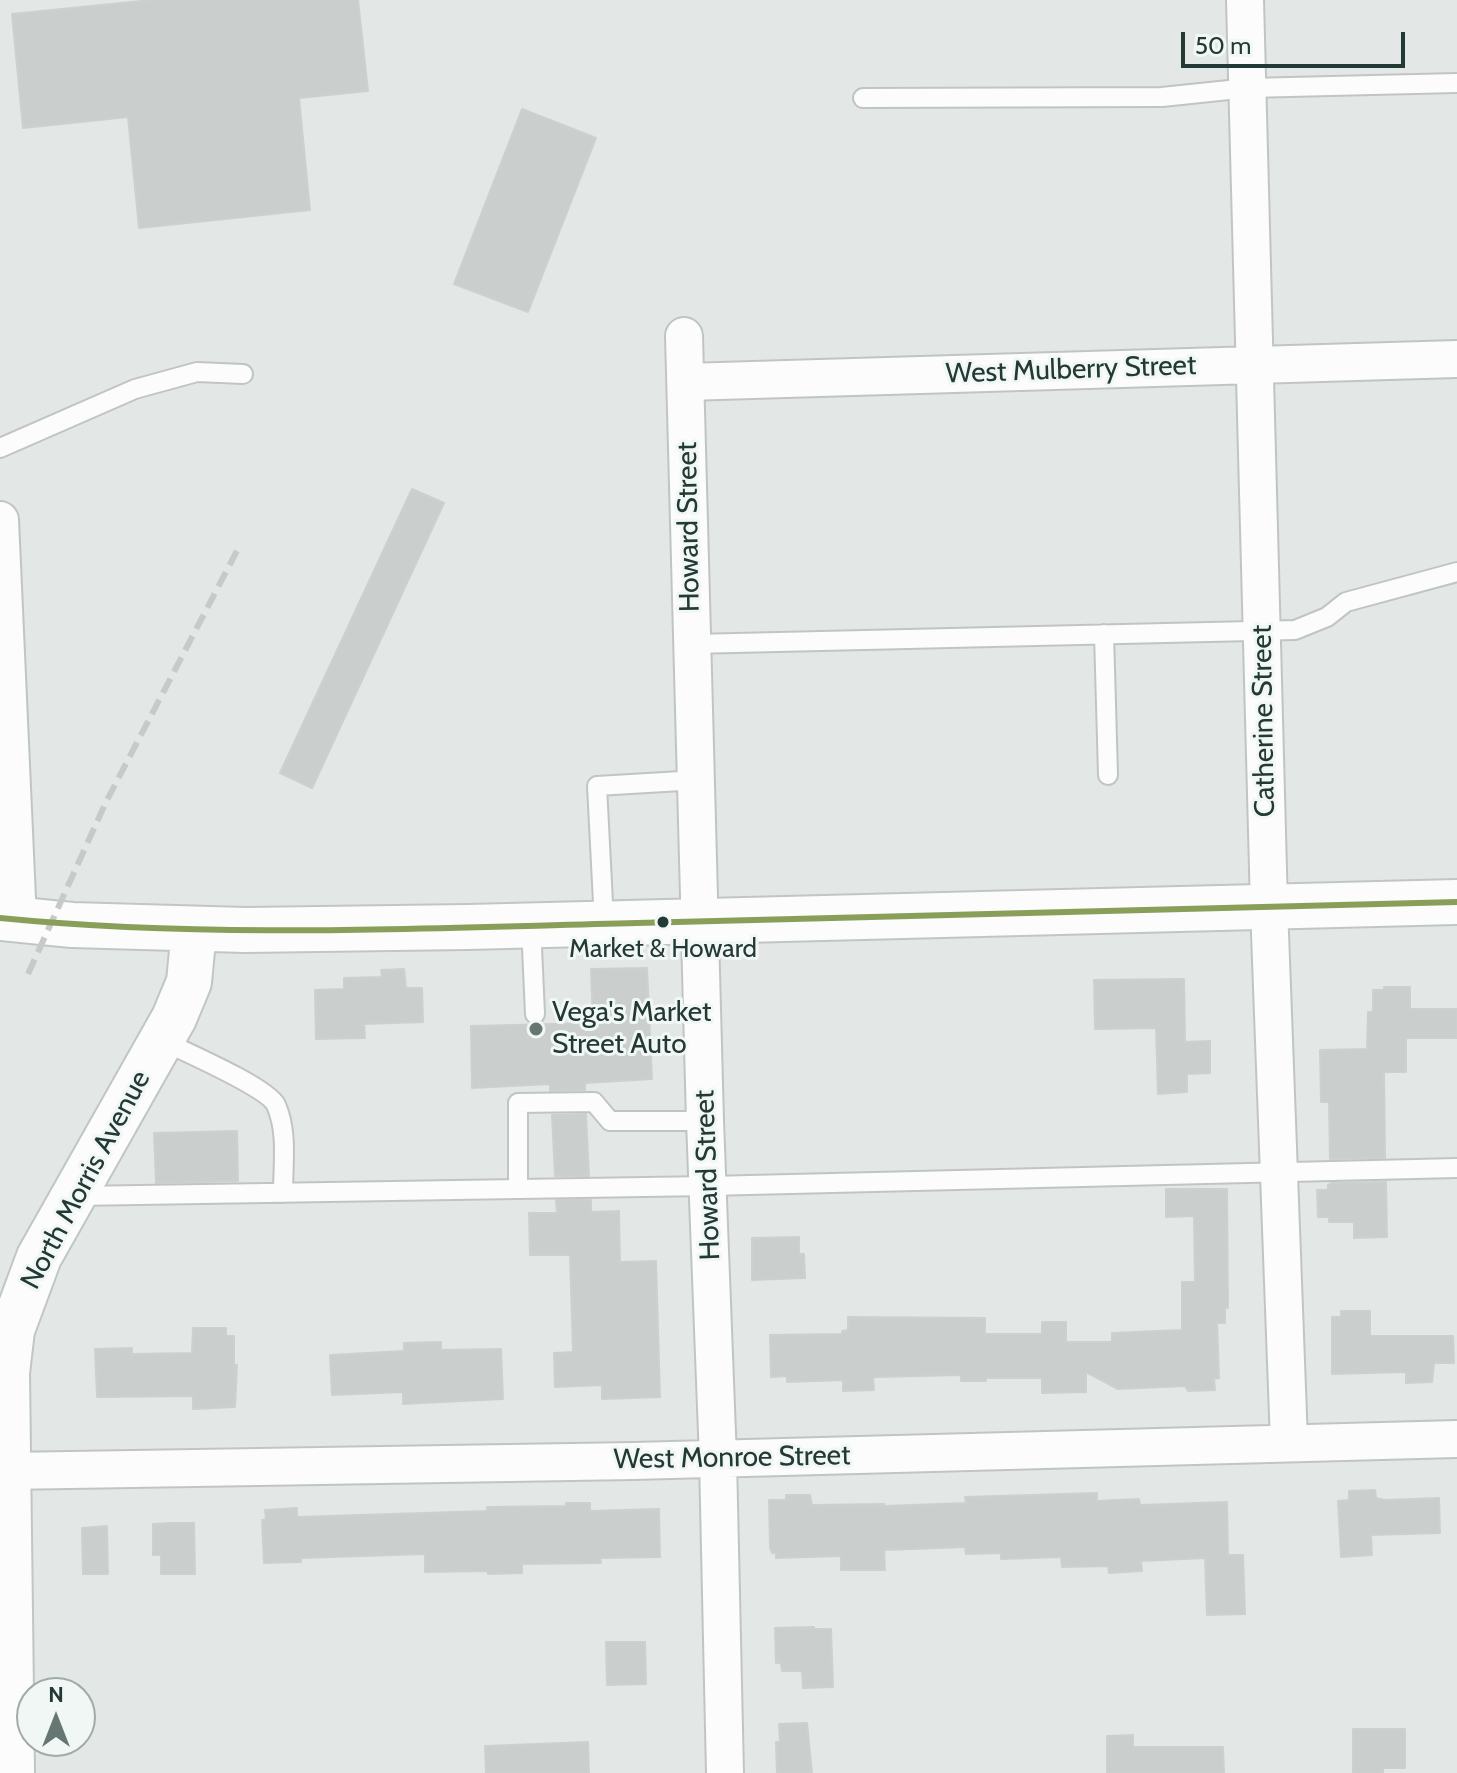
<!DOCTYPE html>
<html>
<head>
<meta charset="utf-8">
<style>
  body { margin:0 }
  #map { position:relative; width:1457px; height:1773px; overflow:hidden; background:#e3e8e6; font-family:Cabin,sans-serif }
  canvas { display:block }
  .north { position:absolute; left:16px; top:1677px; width:80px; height:80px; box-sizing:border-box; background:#f1f7f4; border:2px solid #9faba8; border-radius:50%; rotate:0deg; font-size:22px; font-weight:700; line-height:32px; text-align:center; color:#233935 }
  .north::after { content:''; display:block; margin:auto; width:28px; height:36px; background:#667673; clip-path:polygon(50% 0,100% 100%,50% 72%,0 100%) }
  .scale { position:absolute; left:1181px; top:32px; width:224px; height:36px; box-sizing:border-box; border:4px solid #233935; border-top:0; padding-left:10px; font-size:24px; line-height:28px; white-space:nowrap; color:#233935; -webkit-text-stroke:6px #f1f7f4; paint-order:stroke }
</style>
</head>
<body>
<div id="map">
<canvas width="1457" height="1773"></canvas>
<div class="north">N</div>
<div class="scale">50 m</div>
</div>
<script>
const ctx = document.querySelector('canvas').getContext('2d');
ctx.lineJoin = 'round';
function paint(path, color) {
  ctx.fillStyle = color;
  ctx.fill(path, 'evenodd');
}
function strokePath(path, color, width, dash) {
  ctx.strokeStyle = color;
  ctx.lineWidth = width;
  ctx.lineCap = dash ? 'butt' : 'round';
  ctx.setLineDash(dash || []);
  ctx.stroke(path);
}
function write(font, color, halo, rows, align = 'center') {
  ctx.font = font + ' Cabin,sans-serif';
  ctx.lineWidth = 6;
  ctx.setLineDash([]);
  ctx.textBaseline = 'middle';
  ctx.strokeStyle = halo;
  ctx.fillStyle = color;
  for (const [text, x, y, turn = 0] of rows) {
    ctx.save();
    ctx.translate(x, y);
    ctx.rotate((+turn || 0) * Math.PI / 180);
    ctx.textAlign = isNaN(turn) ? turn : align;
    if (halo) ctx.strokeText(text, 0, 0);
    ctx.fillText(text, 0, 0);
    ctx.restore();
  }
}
const building = new Path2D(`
  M 151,0 L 358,0 L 368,91 L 299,98 L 310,210 L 139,228 L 128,117 L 23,128 L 12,14 Z
  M 522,109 L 596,138 L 528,312 L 454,284 Z
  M 412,489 L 444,503 L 312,788 L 280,773 Z
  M 647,968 L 652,1079 L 585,1083 L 585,1090 L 550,1091 L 550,1084 L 472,1088 L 471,1026 L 593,1023 L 591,969 Z
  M 404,969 L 406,988 L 422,988 L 423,1022 L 364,1024 L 365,1038 L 316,1039 L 315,990 L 344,989 L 344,978 L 382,977 L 381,970 Z
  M 1184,979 L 1185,1042 L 1210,1041 L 1210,1073 L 1187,1074 L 1187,1092 L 1158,1094 L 1156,1028 L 1095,1029 L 1094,980 Z
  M 1384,987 L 1410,987 L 1410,1009 L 1457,1009 L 1457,1038 L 1406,1038 L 1406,1072 L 1384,1072 L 1385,1158 L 1330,1159 L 1329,1102 L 1321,1102 L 1320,1050 L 1367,1049 L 1368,1012 L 1373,1012 L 1373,990 L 1384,990 Z
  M 586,1114 L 589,1176 L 555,1176 L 552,1115 Z
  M 237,1131 L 238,1181 L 156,1183 L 154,1133 Z
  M 1386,1182 L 1387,1237 L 1354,1238 L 1354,1222 L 1329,1222 L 1329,1217 L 1318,1217 L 1317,1190 L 1328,1190 L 1328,1185 L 1331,1183 Z
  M 1166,1189 L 1227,1189 L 1228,1308 L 1225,1308 L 1225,1323 L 1217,1323 L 1219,1378 L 1214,1379 L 1215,1390 L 1188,1391 L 1185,1386 L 1118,1389 L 1086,1372 L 1086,1392 L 1042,1393 L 1042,1378 L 986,1378 L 986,1381 L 961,1381 L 961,1375 L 876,1377 L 873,1378 L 874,1390 L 843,1391 L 843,1380 L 787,1382 L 787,1376 L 771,1377 L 770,1335 L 842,1334 L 842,1331 L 848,1330 L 848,1317 L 985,1318 L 985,1334 L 1042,1334 L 1042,1322 L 1066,1322 L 1066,1342 L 1112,1342 L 1112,1333 L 1182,1330 L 1182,1282 L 1195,1282 L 1194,1216 L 1166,1217 Z
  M 556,1200 L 591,1200 L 591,1212 L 619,1211 L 620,1262 L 656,1261 L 660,1397 L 602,1399 L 602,1385 L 555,1387 L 554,1353 L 573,1352 L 570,1255 L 530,1255 L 529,1213 L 557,1213 Z
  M 799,1237 L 799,1254 L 804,1254 L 805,1278 L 752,1280 L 752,1238 Z
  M 1341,1311 L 1370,1311 L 1370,1336 L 1453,1336 L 1454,1363 L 1434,1363 L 1432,1382 L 1406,1383 L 1406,1372 L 1332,1374 L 1332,1317 L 1341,1317 Z
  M 193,1328 L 226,1328 L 226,1336 L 234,1336 L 234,1365 L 237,1365 L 235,1407 L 193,1409 L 193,1396 L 97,1397 L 95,1349 L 132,1348 L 132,1354 L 192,1353 Z
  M 441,1342 L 441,1350 L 501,1349 L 503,1399 L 403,1404 L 403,1392 L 332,1395 L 330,1355 L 404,1351 L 404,1343 Z
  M 1375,1490 L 1376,1498 L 1385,1500 L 1439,1498 L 1440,1533 L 1371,1535 L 1372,1555 L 1341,1557 L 1338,1501 L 1349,1500 L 1349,1491 Z
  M 1097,1493 L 1097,1501 L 1139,1499 L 1140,1505 L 1227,1502 L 1228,1555 L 1243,1555 L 1245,1614 L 1207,1615 L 1205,1558 L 1141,1561 L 1142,1571 L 1109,1573 L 1108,1566 L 1062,1567 L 1061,1557 L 1001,1559 L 1001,1553 L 966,1554 L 965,1547 L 884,1550 L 885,1570 L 841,1570 L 841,1556 L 776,1558 L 776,1553 L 772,1553 L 770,1548 L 769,1500 L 786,1500 L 786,1495 L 810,1495 L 812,1505 L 884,1504 L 884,1506 L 966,1503 L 965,1497 Z
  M 566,1503 L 590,1503 L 590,1511 L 659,1509 L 660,1557 L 600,1558 L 601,1563 L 522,1564 L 522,1573 L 488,1574 L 488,1571 L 425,1572 L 425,1554 L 301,1558 L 301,1562 L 264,1563 L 262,1520 L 266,1520 L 265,1510 L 297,1508 L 297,1517 L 487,1511 L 487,1507 L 566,1506 Z
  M 169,1523 L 194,1523 L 195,1574 L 161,1574 L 161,1555 L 153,1555 L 153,1524 Z
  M 107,1526 L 108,1574 L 83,1574 L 82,1528 Z
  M 814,1627 L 814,1629 L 831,1629 L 833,1687 L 803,1688 L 802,1671 L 782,1671 L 781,1663 L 776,1663 L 775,1628 Z
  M 606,1642 L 645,1642 L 646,1684 L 607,1685 Z
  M 807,1723 L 812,1773 L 777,1773 L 776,1742 L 780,1742 L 779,1724 Z
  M 1353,1729 L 1405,1729 L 1405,1768 L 1383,1768 L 1383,1773 L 1353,1773 Z
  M 1133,1735 L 1133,1747 L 1223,1747 L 1224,1773 L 1107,1773 L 1107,1736 Z
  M 588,1742 L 589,1773 L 486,1773 L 485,1746 Z`);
paint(building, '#cacfcd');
strokePath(building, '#ccd1cf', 2);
const lane = new Path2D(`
  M 863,98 L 1162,97 L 1248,88 L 1457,83
  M 0,448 L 135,389 L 197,372 L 243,374
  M 1104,634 L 1108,775
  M 692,644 L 1295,630 L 1327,617 L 1346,602 L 1457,572
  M 604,922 L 597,786 L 698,780
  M 531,925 L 535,1014
  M 161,1040 C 183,1051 267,1087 276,1105 C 288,1132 283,1164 283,1193
  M 518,1189 L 518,1103 L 594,1102 L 610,1121 L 705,1121
  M 76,1196 L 708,1186 L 1457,1168`);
const street = new Path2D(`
  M 1245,0 L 1269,907 L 1289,1442
  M 684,336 L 705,1121 L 718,1459 L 725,1773
  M 686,382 L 1457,359
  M 0,520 L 18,921
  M 7,1471 L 634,1461 L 1457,1439`);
const secondary = new Path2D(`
  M 0,918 L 72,925 L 245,930 L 468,927 L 1457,902
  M 12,1773 L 7,1373 L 12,1330 L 39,1257 L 174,1018 L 189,982 L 194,930`);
strokePath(lane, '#c0c5c3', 22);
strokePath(street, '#c0c5c3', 40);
strokePath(secondary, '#c0c6c3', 48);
strokePath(lane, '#fbfcfb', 18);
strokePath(street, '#fbfcfb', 36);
strokePath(secondary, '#fbfcfb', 44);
strokePath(new Path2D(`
  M 28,974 L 106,802 L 239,547`), '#c6cac9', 6, [16, 8]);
strokePath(new Path2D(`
  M 0,918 C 211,939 425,928 637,923 C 910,916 1184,909 1457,902`), '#899f59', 6);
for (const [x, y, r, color] of [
  [663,922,7,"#233935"],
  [536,1029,8,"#667673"]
]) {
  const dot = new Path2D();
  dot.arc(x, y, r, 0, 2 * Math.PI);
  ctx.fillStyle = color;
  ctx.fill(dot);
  strokePath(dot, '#f1f7f4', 3);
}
write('26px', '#233935', '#f1f7f4', [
  ["Market & Howard",663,949]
]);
write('28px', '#233935', '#f1f7f4', [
  ["West Mulberry Street",1071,370,-2],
  ["Howard Street",689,527,-91],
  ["Catherine Street",1264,721,-91],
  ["Howard Street",708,1175,-92],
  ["North Morris Avenue",86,1180,-62],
  ["West Monroe Street",732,1458,-1]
]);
write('28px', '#233935', '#f1f7f4', [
  ["Vega's Market",552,1013],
  ["Street Auto",552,1045]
], 'left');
</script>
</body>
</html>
